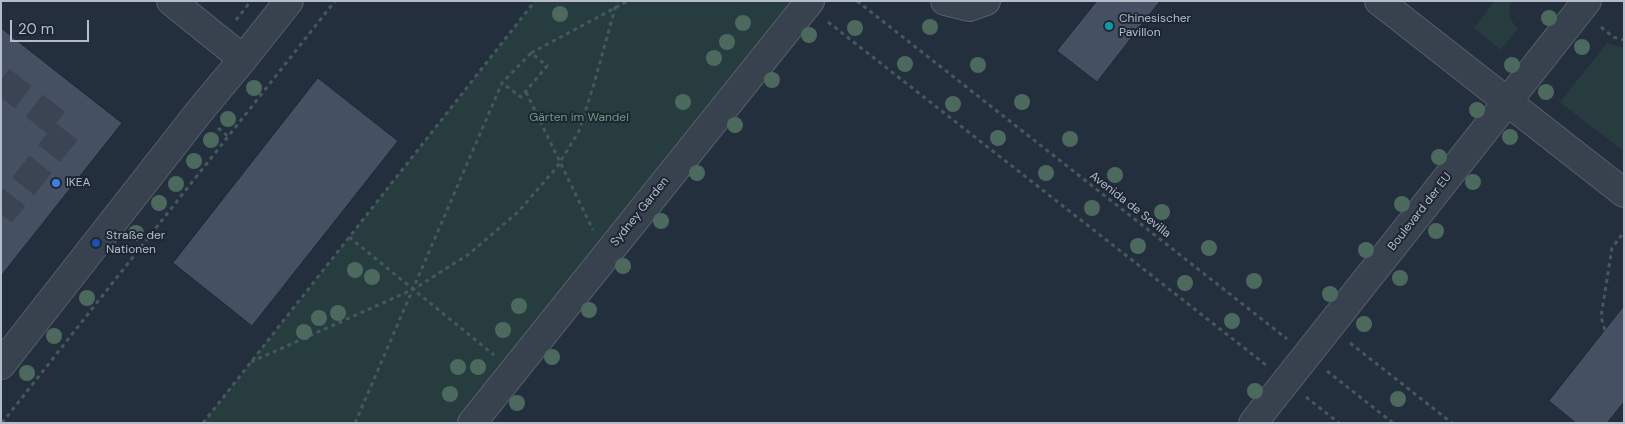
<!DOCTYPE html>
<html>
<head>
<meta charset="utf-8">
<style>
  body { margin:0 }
  #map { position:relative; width:1625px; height:424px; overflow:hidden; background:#242f3e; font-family:"DM Sans",sans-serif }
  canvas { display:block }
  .frame { position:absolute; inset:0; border:2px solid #b4bcc9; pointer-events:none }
  .scale { position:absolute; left:10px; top:20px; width:79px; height:22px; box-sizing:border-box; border:2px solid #b4bcc9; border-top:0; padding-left:6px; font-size:15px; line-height:18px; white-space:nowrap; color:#b4bcc9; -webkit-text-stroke:4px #1d2633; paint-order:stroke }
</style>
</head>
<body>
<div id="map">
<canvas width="1625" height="424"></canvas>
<div class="frame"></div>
<div class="scale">20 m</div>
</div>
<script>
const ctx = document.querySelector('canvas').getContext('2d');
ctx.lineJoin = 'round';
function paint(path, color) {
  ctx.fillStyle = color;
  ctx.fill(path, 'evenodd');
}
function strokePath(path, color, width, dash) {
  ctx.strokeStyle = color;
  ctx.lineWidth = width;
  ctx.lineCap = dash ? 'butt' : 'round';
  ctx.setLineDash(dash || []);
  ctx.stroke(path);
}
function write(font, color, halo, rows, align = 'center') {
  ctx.font = font + ' "DM Sans",sans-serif';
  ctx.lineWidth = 4;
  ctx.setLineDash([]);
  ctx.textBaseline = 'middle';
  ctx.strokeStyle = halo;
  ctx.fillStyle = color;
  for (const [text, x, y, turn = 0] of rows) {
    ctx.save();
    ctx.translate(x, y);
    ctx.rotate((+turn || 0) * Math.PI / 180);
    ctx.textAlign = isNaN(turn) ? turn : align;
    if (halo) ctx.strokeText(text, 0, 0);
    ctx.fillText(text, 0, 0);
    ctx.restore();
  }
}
paint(new Path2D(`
  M 535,1 L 810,1 L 472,423 L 203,423 Z
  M 1495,1 L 1511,1 C 1508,14 1510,20 1518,29 L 1501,50 L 1474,28 Z
  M 1607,43 L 1624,48 L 1624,152 L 1560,102 Z`), '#263c3f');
const building = new Path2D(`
  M 1097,1 L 1160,1 L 1097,82 L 1057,51 Z
  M 1,28 L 122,123 L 1,276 Z
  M 318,78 L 398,141 L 252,326 L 173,263 Z
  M 1624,306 L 1624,402 L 1607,423 L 1576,423 L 1549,401 Z`);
paint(building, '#455162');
strokePath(building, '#1f2835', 1);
strokePath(new Path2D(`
  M 1,80 L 67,131 L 1,214`), '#3a4453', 28, [28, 14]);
const minor = new Path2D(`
  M 171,1 L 243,59
  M 945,1 L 969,7 L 986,1
  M 1379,1 L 1624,193
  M 1,365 L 199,112 L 243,59 L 289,1
  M 472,423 L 810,1
  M 1253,423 L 1587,1`);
strokePath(minor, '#565f6c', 30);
strokePath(new Path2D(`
  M 857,1 L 1287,339
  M 236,20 L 251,1
  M 828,22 L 1266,365
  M 1601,27 L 1613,37 L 1624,40
  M 531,53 L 628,1
  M 526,92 L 593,230
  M 218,128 L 229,137
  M 349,237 L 494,355
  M 1605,330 L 1601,317 L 1612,248 L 1624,232
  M 1350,343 L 1452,423
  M 251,362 L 414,289 L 469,254 L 518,212 L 557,167 L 579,131 L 594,84 L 617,1
  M 1327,371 L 1393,423
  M 1306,397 L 1339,423
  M 2,423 L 335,1
  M 203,423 L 535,1
  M 355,423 L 502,83 L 531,53 L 547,66 L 521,97 L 502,83`), '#44595c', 3, [4, 4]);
strokePath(minor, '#38414e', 28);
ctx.fillStyle = '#4b6a5d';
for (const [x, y] of [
  [560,14],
  [1549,18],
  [743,23],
  [930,27],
  [855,28],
  [809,35],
  [727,42],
  [1582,47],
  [714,58],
  [905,64],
  [978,65],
  [1512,65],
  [772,80],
  [254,88],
  [1546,92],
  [683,102],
  [1022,102],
  [953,104],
  [1477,110],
  [228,119],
  [735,125],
  [1510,137],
  [998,138],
  [1070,139],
  [211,140],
  [1439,157],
  [194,161],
  [697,173],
  [1046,173],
  [1115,175],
  [1473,182],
  [176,184],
  [159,203],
  [1402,204],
  [1092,208],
  [1162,212],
  [661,221],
  [1436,231],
  [136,233],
  [1138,246],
  [1209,248],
  [1366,250],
  [623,266],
  [355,270],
  [372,277],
  [1400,278],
  [1254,281],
  [1185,283],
  [1330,294],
  [87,298],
  [519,306],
  [589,310],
  [338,313],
  [319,318],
  [1232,321],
  [1364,324],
  [503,330],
  [304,332],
  [54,336],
  [552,357],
  [458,367],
  [478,367],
  [27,373],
  [1255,391],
  [450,394],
  [1398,399],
  [517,403]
]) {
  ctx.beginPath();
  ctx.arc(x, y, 8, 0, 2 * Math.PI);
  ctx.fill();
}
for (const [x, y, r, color] of [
  [1109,26,5,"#0f9aa8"],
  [56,183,5,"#3f7fe0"],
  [96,243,5,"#1a4fb4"]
]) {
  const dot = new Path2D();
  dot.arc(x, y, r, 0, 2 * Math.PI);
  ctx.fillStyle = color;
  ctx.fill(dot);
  strokePath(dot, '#1d2633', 2);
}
write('12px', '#b4bcc9', '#1d2633', [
  ["Chinesischer",1119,19],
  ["Pavillon",1119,33],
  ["IKEA",66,183],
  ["Straße der",106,236],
  ["Nationen",106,250]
], 'left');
write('12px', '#6b9a76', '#1d2633', [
  ["Gärten im Wandel",579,118]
]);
write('12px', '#b4bcc9', '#1d2633', [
  ["Avenida de Sevilla",1130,205,38],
  ["Sydney Garden",640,212,-51],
  ["Boulevard der EU",1420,212,-52]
]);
</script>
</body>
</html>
